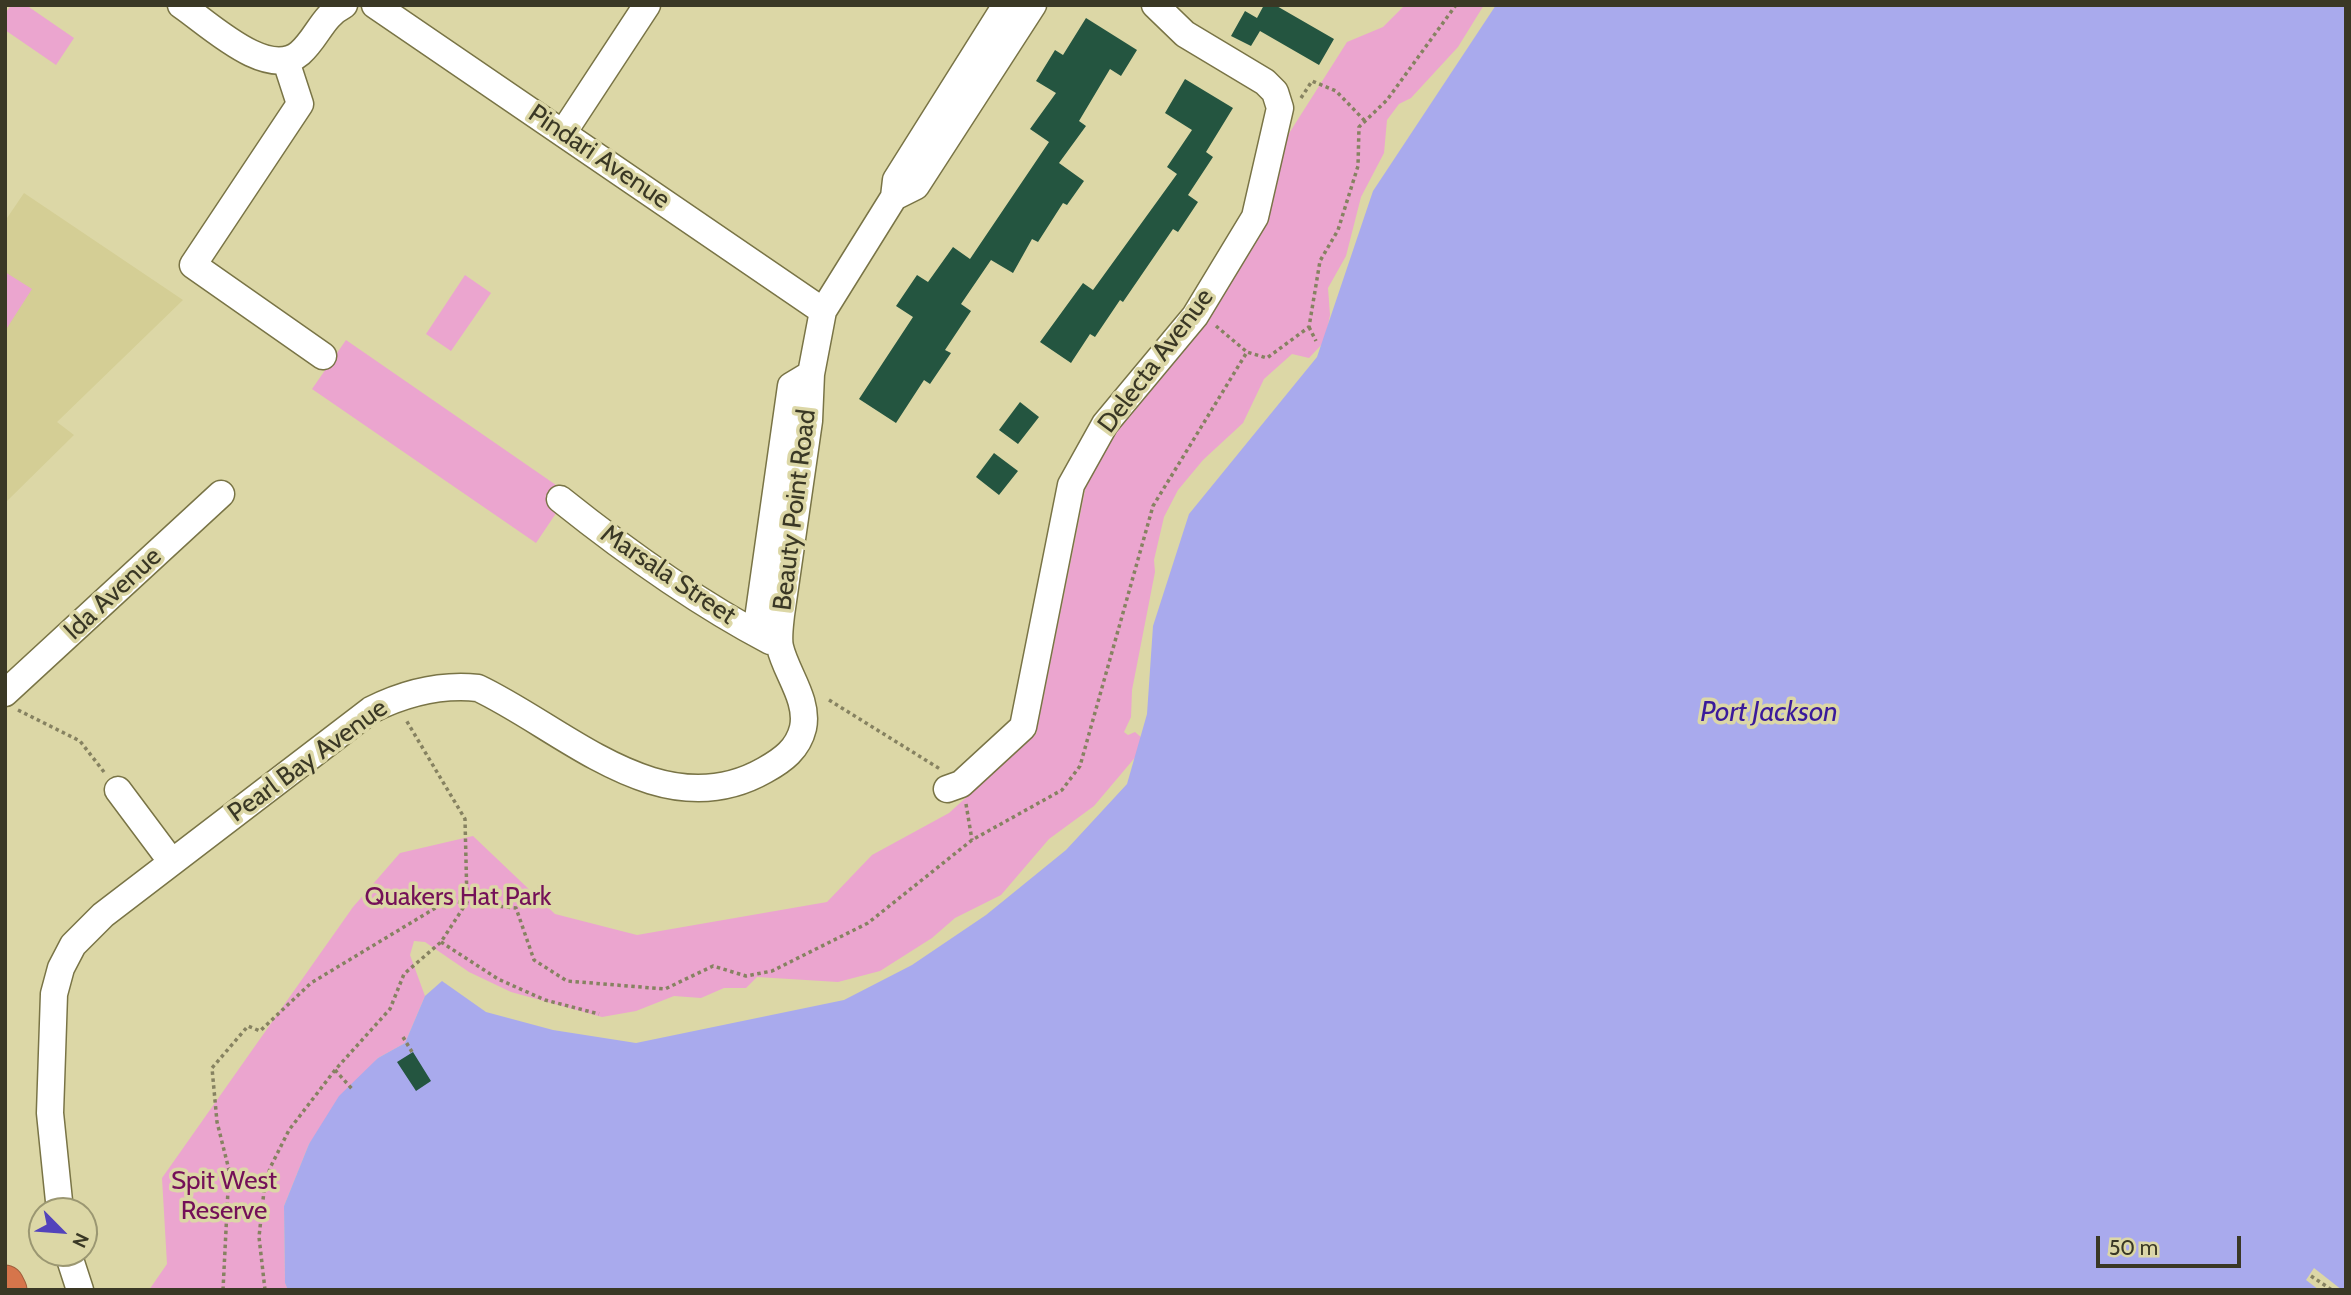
<!DOCTYPE html>
<html>
<head>
<meta charset="utf-8">
<style>
  body { margin:0 }
  #map { position:relative; width:2351px; height:1295px; overflow:hidden; background:#dcd7a6; font-family:Cabin,sans-serif }
  canvas { display:block }
  .frame { position:absolute; inset:0; border:7px solid #3a3825; pointer-events:none }
  .north { position:absolute; left:28px; top:1197px; width:70px; height:70px; box-sizing:border-box; background:#dcd7a6; border:2px solid #9b9772; border-radius:50%; rotate:115deg; font-size:19px; font-weight:700; line-height:28px; text-align:center; color:#3a3825 }
  .north::after { content:''; display:block; margin:auto; width:24px; height:32px; background:#5343bb; clip-path:polygon(50% 0,100% 100%,50% 72%,0 100%) }
  .scale { position:absolute; left:2096px; top:1236px; width:145px; height:32px; box-sizing:border-box; border:4px solid #3a3825; border-top:0; padding-left:9px; font-size:21px; line-height:24px; white-space:nowrap; color:#3a3825; -webkit-text-stroke:5px #dcd7a6; paint-order:stroke }
</style>
</head>
<body>
<div id="map">
<canvas width="2351" height="1295"></canvas>
<div class="frame"></div>
<div class="north">N</div>
<div class="scale">50 m</div>
</div>
<script>
const ctx = document.querySelector('canvas').getContext('2d');
ctx.lineJoin = 'round';
function paint(path, color) {
  ctx.fillStyle = color;
  ctx.fill(path, 'evenodd');
}
function strokePath(path, color, width, dash) {
  ctx.strokeStyle = color;
  ctx.lineWidth = width;
  ctx.lineCap = dash ? 'butt' : 'round';
  ctx.setLineDash(dash || []);
  ctx.stroke(path);
}
function write(font, color, halo, rows, align = 'center') {
  ctx.font = font + ' Cabin,sans-serif';
  ctx.lineWidth = 7;
  ctx.setLineDash([]);
  ctx.textBaseline = 'middle';
  ctx.strokeStyle = halo;
  ctx.fillStyle = color;
  for (const [text, x, y, turn = 0] of rows) {
    ctx.save();
    ctx.translate(x, y);
    ctx.rotate((+turn || 0) * Math.PI / 180);
    ctx.textAlign = isNaN(turn) ? turn : align;
    if (halo) ctx.strokeText(text, 0, 0);
    ctx.fillText(text, 0, 0);
    ctx.restore();
  }
}
paint(new Path2D(`
  M 24,193 L 183,300 L 57,422 L 74,435 L 5,503 L 5,221 Z`), '#d4ce95');
paint(new Path2D(`
  M 11,5 L 26,5 L 74,38 L 56,65 L 5,30 L 5,14 Z
  M 1405,5 L 1484,5 L 1458,47 L 1411,98 L 1399,104 L 1387,120 L 1384,153 L 1361,197 L 1346,256 L 1328,288 L 1330,315 L 1325,341 L 1309,358 L 1292,354 L 1264,379 L 1243,423 L 1203,460 L 1178,490 L 1164,517 L 1154,560 L 1155,572 L 1132,690 L 1131,717 L 1124,732 L 1128,735 L 1135,732 L 1142,738 L 1138,754 L 1094,806 L 1049,839 L 1001,895 L 955,918 L 932,938 L 880,971 L 838,982 L 757,977 L 746,988 L 724,988 L 701,998 L 674,996 L 636,1011 L 602,1017 L 511,992 L 469,972 L 425,942 L 414,941 L 410,955 L 425,996 L 405,1043 L 378,1058 L 309,1144 L 284,1206 L 285,1283 L 288,1290 L 149,1290 L 167,1264 L 162,1178 L 353,907 L 400,853 L 473,836 L 555,914 L 637,935 L 827,902 L 872,855 L 949,813 L 1036,734 L 1086,485 L 1113,433 L 1208,321 L 1268,220 L 1288,135 L 1347,42 L 1383,27 Z
  M 5,272 L 32,289 L 5,331 Z
  M 465,275 L 491,293 L 451,351 L 426,334 Z
  M 346,340 L 569,494 L 536,543 L 312,389 Z`), '#eba5cf');
paint(new Path2D(`
  M 1496,5 L 2346,5 L 2346,1290 L 288,1290 L 285,1283 L 284,1206 L 309,1144 L 339,1096 L 378,1058 L 405,1043 L 425,996 L 442,981 L 486,1012 L 553,1030 L 636,1043 L 844,1000 L 912,965 L 986,915 L 1066,850 L 1127,784 L 1147,714 L 1153,626 L 1189,514 L 1317,357 L 1373,191 Z`), '#a9aaed');
paint(new Path2D(`
  M 2314,1268 L 2342,1290 L 2319,1290 L 2306,1280 Z`), '#dcd7a6');
paint(new Path2D(`
  M 1264,5 L 1275,5 L 1334,39 L 1319,65 L 1260,31 L 1251,46 L 1231,36 L 1245,11 L 1257,18 Z
  M 1086,18 L 1137,50 L 1121,76 L 1110,69 L 1079,121 L 1086,126 L 1059,163 L 1084,181 L 1067,205 L 1063,203 L 1038,242 L 1032,239 L 1013,273 L 991,260 L 961,304 L 971,311 L 945,350 L 951,353 L 930,384 L 924,380 L 896,423 L 859,399 L 913,317 L 896,306 L 917,275 L 928,282 L 953,247 L 970,259 L 1049,142 L 1030,129 L 1056,93 L 1036,81 L 1055,50 L 1063,55 Z
  M 1185,79 L 1233,108 L 1206,152 L 1213,157 L 1188,195 L 1198,202 L 1178,232 L 1173,229 L 1123,302 L 1120,300 L 1095,337 L 1090,334 L 1071,363 L 1040,342 L 1083,283 L 1093,290 L 1177,174 L 1167,167 L 1192,130 L 1165,113 Z
  M 1020,402 L 1039,417 L 1018,444 L 999,430 Z
  M 994,453 L 1018,471 L 999,495 L 976,477 Z
  M 413,1052 L 431,1081 L 416,1091 L 397,1062 Z`), '#245540');
const minor = new Path2D(`
  M 181,5 C 209,24 268,81 300,53 C 318,37 322,16 344,5
  M 375,5 L 823,311
  M 286,61 L 300,104 L 193,265 L 323,356
  M 563,133 L 647,5
  M 894,197 L 916,186 L 1033,5
  M 560,499 C 625,551 696,602 770,641
  M 756,633 L 791,386 L 811,374
  M 5,693 L 221,494
  M 947,789 L 961,784 L 1023,727 L 1071,485 L 1105,424 L 1195,316 L 1255,217 L 1280,108 L 1275,92 L 1265,82 L 1185,34 L 1155,5
  M 118,790 L 171,861
  M 60,1211 L 50,1113 L 54,994 L 61,968 L 73,945 L 103,915 L 371,710 C 405,693 440,684 478,688 C 565,729 662,829 765,770 C 783,760 798,749 803,728 C 809,700 786,673 780,647 C 778,638 780,625 781,615 L 809,421 L 811,374 L 823,311 L 894,197 L 896,180 L 1006,5
  M 68,1253 L 80,1290`);
const highway = new Path2D(`
  M 5,1284 L 8,1290`);
strokePath(minor, '#797446', 29);
strokePath(highway, '#9f603e', 39);
strokePath(new Path2D(`
  M 1301,98 L 1312,81 L 1336,91 L 1365,121
  M 1216,326 L 1247,352
  M 1309,327 L 1316,341
  M 829,700 L 940,769
  M 18,710 L 80,741 L 104,772
  M 966,804 L 972,840
  M 441,942 L 498,979 L 545,1000 L 599,1014
  M 403,1037 L 412,1052
  M 335,1070 L 353,1090
  M 2311,1276 L 2332,1290
  M 223,1290 L 229,1170 L 217,1122 L 212,1068 L 248,1026 L 260,1031 L 311,983 L 447,901 L 516,908 L 534,960 L 567,981 L 665,989 L 713,966 L 746,976 L 772,971 L 868,923 L 972,840 L 1062,790 L 1080,766 L 1153,506 L 1247,352 L 1267,358 L 1309,327 L 1320,261 L 1338,230 L 1358,166 L 1359,127 L 1387,100 L 1456,5
  M 265,1290 L 259,1237 L 264,1191 L 270,1168 L 289,1130 L 335,1070 L 390,1009 L 404,974 L 441,942 L 467,902 L 465,819 L 406,720`), '#868261', 3.5, [3.5, 3.5]);
strokePath(minor, '#fff', 26);
strokePath(highway, '#d6754b', 37);
write('26px', '#3a3825', '#dcd7a6', [
  ["Pindari Avenue",599,157,34],
  ["Delecta Avenue",1156,361,-53],
  ["Beauty Point Road",795,510,-83],
  ["Marsala Street",668,575,34],
  ["Ida Avenue",113,594,-43],
  ["Pearl Bay Avenue",308,761,-36]
]);
write('26px', '#741058', '#dcd7a6', [
  ["Quakers Hat Park",458,897],
  ["Spit West",224,1181],
  ["Reserve",224,1211]
]);
write('italic 28px', '#3a1a9b', '#dcd7a6', [
  ["Port Jackson",1769,713]
]);
</script>
</body>
</html>
